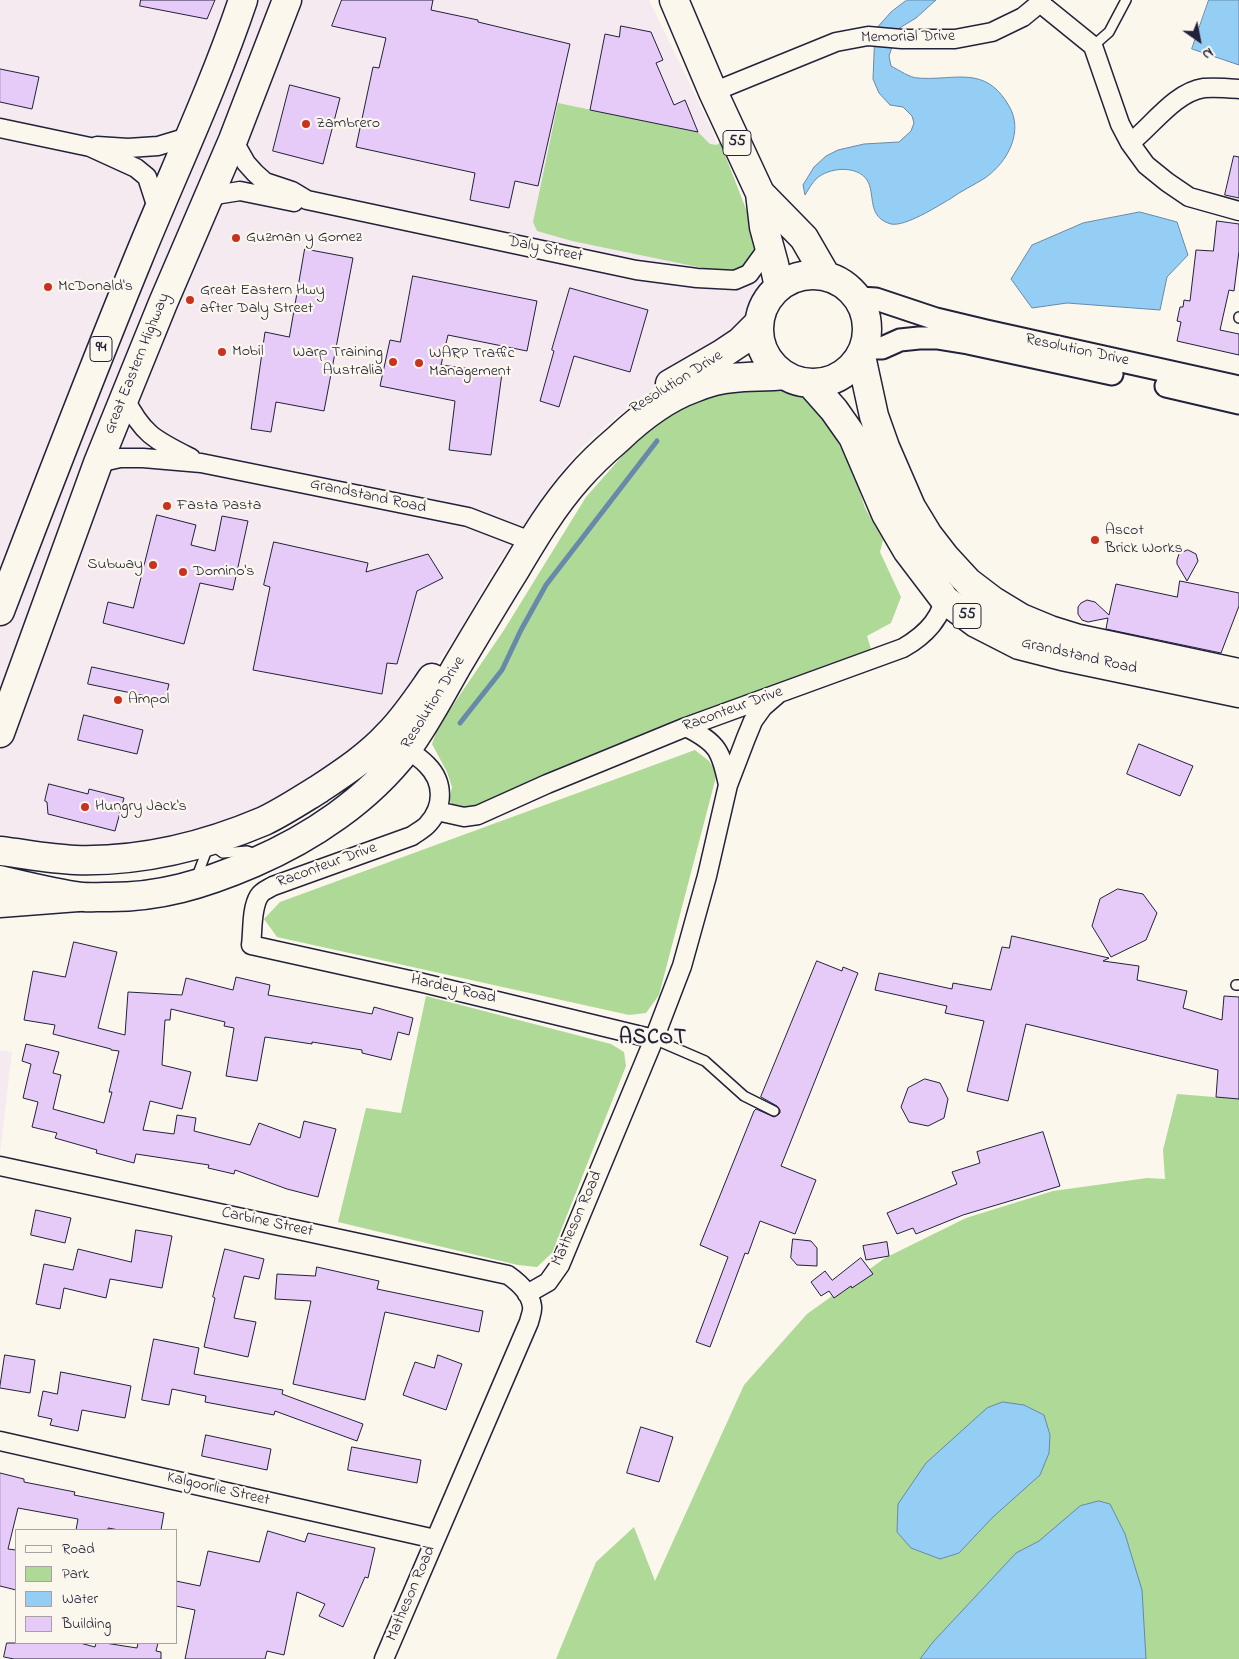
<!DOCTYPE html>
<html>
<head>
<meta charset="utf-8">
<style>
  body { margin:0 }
  #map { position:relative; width:1239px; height:1659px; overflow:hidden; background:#fbf7ec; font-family:"Indie Flower",sans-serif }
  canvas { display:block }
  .legend { position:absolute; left:15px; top:1529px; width:162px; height:115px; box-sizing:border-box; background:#fbf7ec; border:1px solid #a4a2a5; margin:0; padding:6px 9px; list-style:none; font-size:15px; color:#22223b }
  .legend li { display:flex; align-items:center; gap:10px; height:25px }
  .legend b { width:25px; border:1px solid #a4a2a5 }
  .north { position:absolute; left:1174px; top:15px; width:50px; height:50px; -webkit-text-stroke:4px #fbf7ec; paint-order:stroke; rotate:147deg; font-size:14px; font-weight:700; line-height:20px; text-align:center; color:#22223b }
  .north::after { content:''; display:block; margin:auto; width:18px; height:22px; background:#22223b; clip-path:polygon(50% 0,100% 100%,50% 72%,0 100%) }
</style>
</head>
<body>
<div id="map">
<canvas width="1239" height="1659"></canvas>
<ul class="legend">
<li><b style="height:6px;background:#fbf7ec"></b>Road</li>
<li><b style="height:14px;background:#aed997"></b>Park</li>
<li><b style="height:14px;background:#95cef4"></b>Water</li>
<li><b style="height:14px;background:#e6caf8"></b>Building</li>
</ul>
<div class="north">N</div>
</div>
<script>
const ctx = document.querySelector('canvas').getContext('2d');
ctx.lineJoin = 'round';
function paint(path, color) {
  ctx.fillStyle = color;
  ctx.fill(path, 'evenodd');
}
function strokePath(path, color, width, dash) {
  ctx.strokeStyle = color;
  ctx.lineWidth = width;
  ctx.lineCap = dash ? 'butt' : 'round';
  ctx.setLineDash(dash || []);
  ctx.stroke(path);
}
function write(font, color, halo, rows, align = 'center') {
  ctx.font = font + ' "Indie Flower",sans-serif';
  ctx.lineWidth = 4.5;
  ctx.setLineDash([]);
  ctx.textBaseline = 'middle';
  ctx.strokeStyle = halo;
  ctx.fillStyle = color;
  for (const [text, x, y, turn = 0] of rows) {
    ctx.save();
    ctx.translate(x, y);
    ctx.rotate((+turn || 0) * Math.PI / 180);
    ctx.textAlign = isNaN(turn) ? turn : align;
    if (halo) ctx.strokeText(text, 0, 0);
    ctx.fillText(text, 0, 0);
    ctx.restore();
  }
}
paint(new Path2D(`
  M 0,0 L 649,0 L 711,128 L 758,252 L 761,290 L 752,321 L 670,376 L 617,416 L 582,447 L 552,483 L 491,575 L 458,633 L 403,713 L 299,794 L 228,825 L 191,830 L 154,839 L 96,846 L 56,844 L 0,834 Z
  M 0,1050 L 12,1052 L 0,1153 Z`), '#f5eaf0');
paint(new Path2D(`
  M 558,103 L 698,132 L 710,144 L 717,145 L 720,142 L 758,240 C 758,257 742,269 727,273 L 572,241 L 537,231 L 533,222 Z
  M 780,387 L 798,394 L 819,412 L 836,439 L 852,468 L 865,508 L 883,540 L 880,552 L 901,597 L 891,623 L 867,636 L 874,659 L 686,727 L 467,809 L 457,810 L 449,800 L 452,787 L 447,772 L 432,744 L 438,727 L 504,630 L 586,497 L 639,437 L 674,410 L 730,388 Z
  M 695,750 L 709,761 L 717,773 L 659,995 L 646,1013 L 629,1015 L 277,937 L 264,919 L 280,902 Z
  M 426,996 L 611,1044 L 624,1052 L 626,1066 L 552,1253 L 537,1267 L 518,1265 L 338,1222 L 366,1108 L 401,1113 Z
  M 1177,1094 L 1239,1099 L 1239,1659 L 556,1659 L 596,1562 L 634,1527 L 655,1581 L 744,1385 L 807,1314 L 885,1258 L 966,1218 L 1053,1191 L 1147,1178 L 1165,1179 L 1163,1150 Z`), '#aed997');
const water = new Path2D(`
  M 907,0 L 936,0 L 916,18 L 898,29 L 889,56 L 891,66 C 899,70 910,78 918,78 C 955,81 985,64 1009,106 C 1024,131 1008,162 985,178 C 974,185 961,191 950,199 C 938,206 905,227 891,224 C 866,217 876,194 867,180 C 857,165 829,167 816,179 C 812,183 808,190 805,195 L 803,185 L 814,167 L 826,156 L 838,150 L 864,144 L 899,142 L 911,131 L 914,123 L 912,116 L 903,107 L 890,105 L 879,93 L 873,79 L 875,30 L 891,12 Z
  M 1209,0 L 1239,0 L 1239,65 L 1192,49 Z
  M 1140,212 L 1177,222 L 1188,255 L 1167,277 L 1160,310 L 1067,303 L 1032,308 L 1011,279 L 1032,245 L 1083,223 Z
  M 1003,1402 L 1024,1405 L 1044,1415 L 1050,1435 L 1049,1453 L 1040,1475 L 993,1517 L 959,1553 L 940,1559 L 911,1548 L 897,1532 L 898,1504 L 926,1463 L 987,1408 Z
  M 1099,1501 L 1110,1504 L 1125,1534 L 1142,1590 L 1146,1659 L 920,1659 L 933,1642 L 1016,1553 L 1039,1541 L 1080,1506 Z`);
paint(water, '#95cef4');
strokePath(water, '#6789aa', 1);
strokePath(new Path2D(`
  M 460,723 L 502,670 L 521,630 L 546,585 L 657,441`), '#6789aa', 5);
const building = new Path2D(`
  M 141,0 L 215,0 L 207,19 L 140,6 Z
  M 342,0 L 433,0 L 431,10 L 478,20 L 478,22 L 570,44 L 538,186 L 515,181 L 509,208 L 470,200 L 475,173 L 356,147 L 373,67 L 379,68 L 386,38 L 332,26 Z
  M 621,26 L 651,32 L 663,60 L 656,63 L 674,105 L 685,100 L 698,132 L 590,110 L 605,34 L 619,37 Z
  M 0,69 L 39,77 L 32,109 L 0,102 Z
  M 290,85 L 340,98 L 323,164 L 273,151 Z
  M 1234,156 L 1239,157 L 1239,198 L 1225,195 Z
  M 1217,221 L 1239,224 L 1239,251 L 1234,291 L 1229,290 L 1220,330 L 1239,334 L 1239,355 L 1177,341 L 1181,322 L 1177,321 L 1180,307 L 1183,307 L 1184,300 L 1190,301 L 1196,250 L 1213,251 Z
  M 305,249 L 353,258 L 324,411 L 276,402 L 271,432 L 251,429 L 265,332 L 289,337 Z
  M 413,276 L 537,301 L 527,351 L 448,335 L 441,365 L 502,373 L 491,455 L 449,450 L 455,401 L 380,386 L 390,340 L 400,342 Z
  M 570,288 L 648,310 L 630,372 L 574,356 L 559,407 L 540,401 L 554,351 L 552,350 Z
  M 157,515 L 196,525 L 191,545 L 215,551 L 222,516 L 248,521 L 233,590 L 200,583 L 184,644 L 103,623 L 108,602 L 133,608 Z
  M 274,542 L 368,563 L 366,572 L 428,554 L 443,578 L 417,591 L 397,664 L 387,663 L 382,694 L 253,670 L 270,587 L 264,585 Z
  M 1188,550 L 1196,554 L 1198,561 L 1187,581 L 1177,564 L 1177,560 L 1179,554 Z
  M 1180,581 L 1239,593 L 1239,606 L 1221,653 L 1106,629 L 1108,618 L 1088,622 L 1082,620 L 1078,614 L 1078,607 L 1081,603 L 1087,600 L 1095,602 L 1109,615 L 1116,584 L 1177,597 Z
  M 92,667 L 169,684 L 165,700 L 88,684 Z
  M 84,715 L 143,730 L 137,754 L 78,740 Z
  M 1139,744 L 1193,766 L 1180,796 L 1127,774 Z
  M 49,784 L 88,794 L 89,789 L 124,798 L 115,831 L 48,814 L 47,802 L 45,801 Z
  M 1118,889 L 1143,894 L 1157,913 L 1146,940 L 1111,957 L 1092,926 L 1100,899 Z
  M 1012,936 L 1109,958 L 1103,961 L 1139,966 L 1137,980 L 1187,991 L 1183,1008 L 1222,1020 L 1224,996 L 1239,997 L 1239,1099 L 1216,1097 L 1218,1070 L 1026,1024 L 1008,1101 L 967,1091 L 984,1021 L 945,1013 L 947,1006 L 875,990 L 879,973 L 952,989 L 953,983 L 991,990 L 1002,947 L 1009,948 Z
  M 74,942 L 117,952 L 98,1028 L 125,1035 L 128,992 L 182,995 L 186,978 L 233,990 L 236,977 L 270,985 L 268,995 L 372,1014 L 374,1007 L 413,1018 L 409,1035 L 398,1032 L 391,1060 L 362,1053 L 362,1050 L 312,1042 L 312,1044 L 265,1037 L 257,1081 L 226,1076 L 234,1028 L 224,1026 L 225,1022 L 171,1009 L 170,1020 L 165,1020 L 162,1065 L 191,1072 L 182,1109 L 150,1101 L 143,1130 L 174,1134 L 177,1115 L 196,1118 L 194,1131 L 250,1145 L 259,1123 L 300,1138 L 304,1121 L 336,1129 L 318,1197 L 287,1189 L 235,1170 L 234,1174 L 208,1168 L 209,1165 L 136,1154 L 134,1163 L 96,1153 L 97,1150 L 55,1138 L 57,1133 L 32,1127 L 38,1102 L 23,1098 L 31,1064 L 22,1061 L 26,1044 L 59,1052 L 53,1073 L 61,1075 L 53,1109 L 104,1123 L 112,1092 L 109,1092 L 119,1051 L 111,1050 L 111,1049 L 53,1034 L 55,1025 L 24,1020 L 33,971 L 65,977 Z
  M 817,961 L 842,971 L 843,967 L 858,973 L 781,1166 L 816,1180 L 795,1234 L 760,1221 L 748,1254 L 745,1253 L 710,1347 L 696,1342 L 728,1257 L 700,1245 L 754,1111 L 756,1109 L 774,1117 L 780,1113 L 780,1110 L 777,1106 L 761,1097 Z
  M 925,1079 L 940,1083 L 948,1099 L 944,1118 L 928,1126 L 909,1122 L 901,1107 L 908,1088 Z
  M 1043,1132 L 1060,1186 L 963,1215 L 916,1234 L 913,1228 L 897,1234 L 887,1213 L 957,1184 L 952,1172 L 980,1163 L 977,1152 Z
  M 36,1210 L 71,1218 L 65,1243 L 31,1235 Z
  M 136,1230 L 172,1236 L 162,1288 L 110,1279 L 106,1298 L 64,1288 L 60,1309 L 36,1304 L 44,1264 L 73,1270 L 78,1249 L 131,1262 Z
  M 793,1239 L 811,1241 L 817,1248 L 817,1266 L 797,1265 L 791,1258 Z
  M 887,1242 L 889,1256 L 866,1260 L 863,1246 Z
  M 225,1249 L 264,1259 L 259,1279 L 244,1276 L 234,1318 L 256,1322 L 248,1357 L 204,1347 L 215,1298 L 213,1297 Z
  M 861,1258 L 873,1274 L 852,1288 L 851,1286 L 834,1298 L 829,1291 L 821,1296 L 811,1282 L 825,1271 L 832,1280 Z
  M 317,1267 L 379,1281 L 377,1289 L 483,1311 L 479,1332 L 385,1312 L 365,1400 L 293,1384 L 311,1301 L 275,1299 L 277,1274 L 315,1276 Z
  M 154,1339 L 199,1348 L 194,1374 L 283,1390 L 282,1394 L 363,1424 L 357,1441 L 275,1411 L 274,1415 L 205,1402 L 206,1396 L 172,1389 L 169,1405 L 142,1400 Z
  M 5,1355 L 35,1360 L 30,1393 L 0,1388 Z
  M 438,1355 L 462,1364 L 446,1410 L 403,1395 L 415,1362 L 434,1368 Z
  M 61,1372 L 131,1386 L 125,1418 L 82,1410 L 78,1431 L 50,1425 L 52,1419 L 38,1416 L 43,1391 L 57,1394 Z
  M 641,1427 L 673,1437 L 659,1482 L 627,1473 Z
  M 206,1435 L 271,1449 L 267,1470 L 202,1456 Z
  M 352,1447 L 421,1460 L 417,1483 L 348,1470 Z
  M 0,1473 L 24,1479 L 24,1482 L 75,1492 L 74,1495 L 164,1513 L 161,1530 L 119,1530 L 108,1528 L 108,1530 L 76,1530 L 78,1519 L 18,1508 L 8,1549 L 16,1550 L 16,1590 L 0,1586 Z
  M 268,1531 L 305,1542 L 308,1533 L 375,1548 L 368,1578 L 365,1577 L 343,1627 L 319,1616 L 325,1604 L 297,1592 L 284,1655 L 267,1651 L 265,1659 L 185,1659 L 195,1610 L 176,1606 L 176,1581 L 200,1586 L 208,1551 L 259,1562 Z
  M 7,1643 L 80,1643 L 95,1647 L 96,1643 L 105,1643 L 137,1648 L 138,1643 L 158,1643 L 156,1651 L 161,1652 L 161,1659 L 14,1659 L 4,1657 Z`);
paint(building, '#e6caf8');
strokePath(building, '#22223b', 1);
const service = new Path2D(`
  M 1093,46 L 1109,32 L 1126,0
  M 1239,318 L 1239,317
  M 212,845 L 223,853 L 247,851 L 258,855
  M 196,879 L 208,847
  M 1236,985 L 1239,985
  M 654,1039 L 705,1061 L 744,1096 L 774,1111`);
const minor = new Path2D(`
  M 1040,3 L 1093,46 L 1120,124 L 1130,143 L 1146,165 L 1167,182 L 1189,197 L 1239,211
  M 713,92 L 836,42 L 868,36 L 902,39 L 955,39 L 992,32 L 1023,17 L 1040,3 L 1042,0
  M 0,128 L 90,147 L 136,168 L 147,177 L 158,211
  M 233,140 L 246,163 L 255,173 L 265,182 L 292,191 L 307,200 L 636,270 L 697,278 L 735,280 L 749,274 L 770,245
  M 1130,143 C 1152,126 1175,92 1204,88 C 1216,87 1227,88 1239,89
  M 97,146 L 128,148 L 158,146 L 191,136
  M 209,196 L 240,191 L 294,202
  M 124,397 C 143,435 155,440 191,458
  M 98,463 L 120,458 L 143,458 L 201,463 L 468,517 L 520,537 L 531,544
  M 686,727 C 718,743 721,751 728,785
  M 398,744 C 407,750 419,756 427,765 C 444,782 444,806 428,824 C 424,829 417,832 412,836 L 273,886 C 268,889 262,891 259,896 C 251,909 253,931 251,945 L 423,983 L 654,1039
  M 437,811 L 464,817 L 478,815 L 547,784 L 686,727 L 903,648 C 924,636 944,617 945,591
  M 0,1166 L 508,1275 C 518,1282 530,1292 532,1306 C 533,1311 530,1317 529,1322 L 384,1659
  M 527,1294 L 548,1282 L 560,1265 L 654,1039 L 682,966 L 707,876 L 728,785 L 746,738 L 753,721 L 763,707 L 778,694
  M 0,1441 L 435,1539`);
const tertiary = new Path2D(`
  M 859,298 L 876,299 L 936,319 L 986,331 L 1239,387
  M 864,348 L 882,348 L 900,340 L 919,338 L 937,338 L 968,343 L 1112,374
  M 1166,386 L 1239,403`);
const primary = new Path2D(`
  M 674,0 L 713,92 L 760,193 L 764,227 L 774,264 L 779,287
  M 760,193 L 804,238 L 826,276
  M759 329a54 54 0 1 1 108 0a54 54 0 1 1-108 0Z
  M 861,356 L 874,416 L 885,447 L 911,507 L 928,535 L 945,557 L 968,582 L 993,601 L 1021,618 L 1050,630 L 1079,639 L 1239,673
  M 670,384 L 722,354 L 740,342 L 759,323
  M 811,384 L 834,410 L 853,437 L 886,514 L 907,550 L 945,600 L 976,623 L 1019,645 L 1062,656 L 1239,693
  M 0,851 C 25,854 50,859 75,860 C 139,862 205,846 264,821 C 283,812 301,800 319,789 C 343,773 369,756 388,735 C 405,718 418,698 432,678
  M 0,880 C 25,886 50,892 75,896 C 85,898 95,897 105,897 C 159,898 204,884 253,863 C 311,838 368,800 407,749 C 426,723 441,694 457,666 C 476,634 495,602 515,570 C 534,538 553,506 578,478 C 590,464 604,451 618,439 C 639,419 666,398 694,388 C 706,383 720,379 733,378 C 750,376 767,377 784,375`);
const trunk = new Path2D(`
  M 0,611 C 45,493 90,376 138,259 C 173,173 213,89 243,0
  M 0,733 L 98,463 L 163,303 L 233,140 L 287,0
  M 0,903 L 78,897`);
strokePath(service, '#22223b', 12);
strokePath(minor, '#22223b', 21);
strokePath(tertiary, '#22223b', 25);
strokePath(primary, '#22223b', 31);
strokePath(trunk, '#22223b', 31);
strokePath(service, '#fbf7ec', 9);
strokePath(minor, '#fbf7ec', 18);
strokePath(tertiary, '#fbf7ec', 21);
strokePath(primary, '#fbf7ec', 28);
strokePath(trunk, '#fbf7ec', 28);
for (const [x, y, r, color] of [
  [306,124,5,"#c8321e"],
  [236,238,5,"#c8321e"],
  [48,287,5,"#c8321e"],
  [190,300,5,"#c8321e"],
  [222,352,5,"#c8321e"],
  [393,362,5,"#c8321e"],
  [419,363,5,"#c8321e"],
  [167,506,5,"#c8321e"],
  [1095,540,5,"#c8321e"],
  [153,565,5,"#c8321e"],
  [183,572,5,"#c8321e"],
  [118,700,5,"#c8321e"],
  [85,807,5,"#c8321e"]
]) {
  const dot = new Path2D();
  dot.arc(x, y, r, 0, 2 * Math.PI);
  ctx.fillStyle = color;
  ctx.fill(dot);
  strokePath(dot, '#fbf7ec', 2);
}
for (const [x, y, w] of [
  [737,143,28],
  [101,349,22],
  [967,616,28]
]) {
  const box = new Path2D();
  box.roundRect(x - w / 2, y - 12.5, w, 25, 4);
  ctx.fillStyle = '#fbf7ec';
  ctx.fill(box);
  strokePath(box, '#22223b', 1);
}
write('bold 15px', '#22223b', null, [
  ["55",737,143],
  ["94",101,349],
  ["55",967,616]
]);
write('16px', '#22223b', '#fbf7ec', [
  ["Memorial Drive",908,38,-1],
  ["Daly Street",545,250,12],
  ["Resolution Drive",1077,351,12],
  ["Great Eastern Highway",138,364,-68],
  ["Resolution Drive",677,383,-32],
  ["Grandstand Road",368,497,12],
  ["Grandstand Road",1079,657,13],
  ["Resolution Drive",434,703,-58],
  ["Raconteur Drive",733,710,-20],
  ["Raconteur Drive",327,866,-20],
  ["Hardey Road",453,990,13],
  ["Matheson Road",578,1219,-66],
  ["Carbine Street",267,1223,12],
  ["Kalgoorlie Street",218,1490,13],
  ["Matheson Road",412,1594,-67]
]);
write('16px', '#22223b', '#fbf7ec', [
  ["Zambrero",316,124],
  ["Guzman y Gomez",246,238],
  ["McDonald's",58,287],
  ["Great Eastern Hwy",200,291],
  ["after Daly Street",200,309],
  ["Mobil",232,352],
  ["Warp Training",383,353,"right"],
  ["Australia",383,371,"right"],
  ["WARP Traffic",429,354],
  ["Management",429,372],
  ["Fasta Pasta",177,506],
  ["Ascot",1105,531],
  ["Brick Works",1105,549],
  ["Subway",143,565,"right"],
  ["Domino's",193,572],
  ["Ampol",128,700],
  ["Hungry Jack's",95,807]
], 'left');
ctx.letterSpacing = '1px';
write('bold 21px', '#22223b', '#fbf7ec', [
  ["ASCOT",653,1040]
]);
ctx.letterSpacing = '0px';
</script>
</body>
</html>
